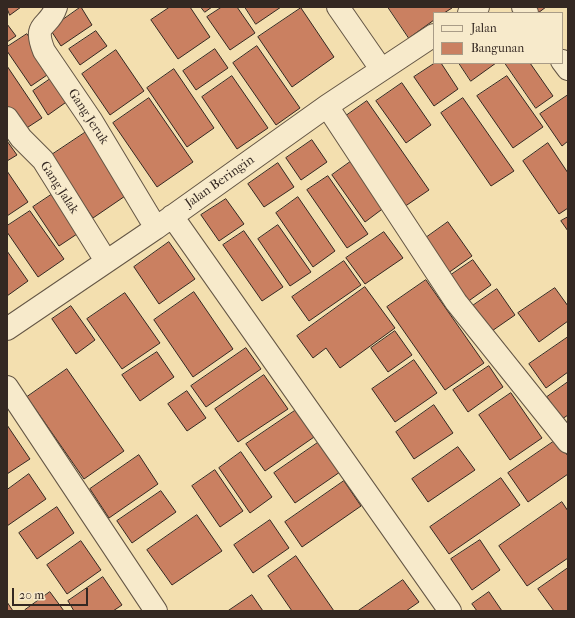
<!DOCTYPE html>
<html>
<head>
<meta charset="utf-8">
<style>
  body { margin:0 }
  #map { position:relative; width:575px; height:618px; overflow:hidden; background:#f3dfaf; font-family:"IM FELL French Canon",serif }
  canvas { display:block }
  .frame { position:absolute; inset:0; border:8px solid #342822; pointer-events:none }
  .legend { position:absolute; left:433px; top:12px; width:130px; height:52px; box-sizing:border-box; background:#f7eacb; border:1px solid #a99c87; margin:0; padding:5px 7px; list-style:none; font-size:12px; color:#342822 }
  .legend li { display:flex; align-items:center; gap:8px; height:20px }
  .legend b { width:20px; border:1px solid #a99c87 }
  .scale { position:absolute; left:12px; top:588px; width:76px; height:18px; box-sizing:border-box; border:2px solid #342822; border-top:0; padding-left:5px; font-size:12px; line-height:14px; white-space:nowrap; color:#342822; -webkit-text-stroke:3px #f7eacb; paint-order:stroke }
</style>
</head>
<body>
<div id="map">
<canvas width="575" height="618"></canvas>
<div class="frame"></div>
<ul class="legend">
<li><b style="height:5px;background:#f7eacb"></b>Jalan</li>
<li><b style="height:11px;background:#ca8061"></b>Bangunan</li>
</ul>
<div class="scale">20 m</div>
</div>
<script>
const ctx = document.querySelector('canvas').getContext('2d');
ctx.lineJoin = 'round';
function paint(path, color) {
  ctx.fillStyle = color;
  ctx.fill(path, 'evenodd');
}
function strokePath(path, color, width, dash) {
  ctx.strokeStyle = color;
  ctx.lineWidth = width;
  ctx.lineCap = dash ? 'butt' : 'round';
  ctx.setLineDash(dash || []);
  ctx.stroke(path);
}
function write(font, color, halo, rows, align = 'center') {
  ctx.font = font + ' "IM FELL French Canon",serif';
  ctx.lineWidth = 3.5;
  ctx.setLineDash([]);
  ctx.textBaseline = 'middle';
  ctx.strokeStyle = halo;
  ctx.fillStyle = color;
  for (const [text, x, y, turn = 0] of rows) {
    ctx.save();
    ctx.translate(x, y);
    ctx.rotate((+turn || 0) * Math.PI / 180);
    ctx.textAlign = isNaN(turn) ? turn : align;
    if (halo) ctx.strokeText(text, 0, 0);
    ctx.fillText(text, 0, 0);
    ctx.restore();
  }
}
const building = new Path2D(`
  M 7,7 L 21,7 L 10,15 Z
  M 81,7 L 92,25 L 61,46 L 50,29 Z
  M 170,7 L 190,7 L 210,37 L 178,59 L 151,20 Z
  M 201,7 L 212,7 L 205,12 Z
  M 222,7 L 237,7 L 255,33 L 230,50 L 207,17 Z
  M 245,7 L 281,7 L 256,24 Z
  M 388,7 L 451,7 L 452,8 L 444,13 L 434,13 L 434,20 L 409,38 Z
  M 531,7 L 546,7 L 538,13 Z
  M 301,8 L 334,57 L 292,87 L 258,37 Z
  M 7,24 L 16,36 L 7,42 Z
  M 96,31 L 107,46 L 80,65 L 69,49 Z
  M 27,34 L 53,71 L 31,86 L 7,51 L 7,47 Z
  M 257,46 L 300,108 L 276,125 L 233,63 Z
  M 215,49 L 228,68 L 196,90 L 183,71 Z
  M 116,50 L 144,91 L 110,115 L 82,74 Z
  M 435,63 L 441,63 L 458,89 L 434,106 L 414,77 Z
  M 459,63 L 496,63 L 471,81 Z
  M 505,63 L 530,63 L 553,96 L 536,108 Z
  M 7,66 L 42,118 L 22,131 L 7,109 Z
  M 174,69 L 214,128 L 187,147 L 147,88 Z
  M 56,75 L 72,98 L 48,115 L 33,91 Z
  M 232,76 L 268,128 L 237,149 L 202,97 Z
  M 507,76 L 543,127 L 513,148 L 477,96 Z
  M 402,83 L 431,125 L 406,143 L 376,101 Z
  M 568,95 L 568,141 L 562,146 L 540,114 Z
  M 149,98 L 193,162 L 157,187 L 113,123 Z
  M 463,98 L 514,171 L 491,186 L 441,113 Z
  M 367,101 L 429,190 L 404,207 L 343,118 Z
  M 89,130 L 131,192 L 93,218 L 50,156 Z
  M 312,140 L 327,162 L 301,180 L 286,158 Z
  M 7,141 L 17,155 L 7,161 Z
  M 548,143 L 568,173 L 568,208 L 559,214 L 523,161 Z
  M 353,160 L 385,207 L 365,222 L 332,175 Z
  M 278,163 L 294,187 L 264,207 L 248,184 Z
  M 7,171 L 28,202 L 7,216 Z
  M 328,176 L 368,234 L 347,248 L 307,190 Z
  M 54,193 L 80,232 L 59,246 L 33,207 Z
  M 298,197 L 335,251 L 313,267 L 276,213 Z
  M 226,199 L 244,224 L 219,241 L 201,215 Z
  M 30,211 L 64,259 L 38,277 L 7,232 L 7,226 Z
  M 568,217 L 568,231 L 561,221 Z
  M 448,222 L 472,256 L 444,276 L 420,242 Z
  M 278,225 L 311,272 L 290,286 L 258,239 Z
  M 244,231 L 283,287 L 262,301 L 223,245 Z
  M 384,232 L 403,258 L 365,284 L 346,258 Z
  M 169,242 L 195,279 L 159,304 L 134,267 Z
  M 7,251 L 28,281 L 7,296 Z
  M 473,260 L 491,285 L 463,305 L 445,279 Z
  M 344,261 L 361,285 L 309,321 L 292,297 Z
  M 426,280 L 484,363 L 445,390 L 387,307 Z
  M 365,287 L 395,328 L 340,368 L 326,348 L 313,358 L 297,336 Z
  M 555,288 L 568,306 L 568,321 L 539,342 L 518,313 Z
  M 497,289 L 515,315 L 489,333 L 471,307 Z
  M 194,292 L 233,349 L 193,377 L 154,320 Z
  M 125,293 L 160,343 L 122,369 L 87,319 Z
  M 71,306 L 95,340 L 76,354 L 52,319 Z
  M 395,331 L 412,355 L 388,372 L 371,348 Z
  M 568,337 L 568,372 L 546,388 L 529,364 Z
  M 246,348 L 261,369 L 206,407 L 191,386 Z
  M 157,352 L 174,377 L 140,401 L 122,375 Z
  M 414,360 L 437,393 L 395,422 L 372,389 Z
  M 489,366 L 503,387 L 468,412 L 453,390 Z
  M 67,369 L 124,451 L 84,479 L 27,397 Z
  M 264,375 L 288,409 L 238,442 L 215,409 Z
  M 568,382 L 568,415 L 562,419 L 547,397 Z
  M 187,391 L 206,418 L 187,431 L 168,404 Z
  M 511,393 L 542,438 L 510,460 L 479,415 Z
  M 434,405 L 453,433 L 414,459 L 396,432 Z
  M 299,408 L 317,435 L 265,471 L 246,444 Z
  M 7,425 L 30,459 L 7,474 Z
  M 556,440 L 568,456 L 568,474 L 528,502 L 508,473 Z
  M 319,442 L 340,472 L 295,503 L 274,473 Z
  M 458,447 L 475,470 L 428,502 L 412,479 Z
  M 241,452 L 272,497 L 250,513 L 219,468 Z
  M 139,455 L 158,484 L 109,518 L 90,489 Z
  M 215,470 L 243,511 L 220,527 L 192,486 Z
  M 29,474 L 46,499 L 7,526 L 7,490 Z
  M 501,478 L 520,505 L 449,554 L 430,527 Z
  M 344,481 L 361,506 L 302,547 L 285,522 Z
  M 161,491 L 176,512 L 132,543 L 117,521 Z
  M 562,502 L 568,511 L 568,558 L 527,586 L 499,546 Z
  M 57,507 L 74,533 L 37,559 L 19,533 Z
  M 197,515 L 222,551 L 172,585 L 147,550 Z
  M 270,520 L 289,548 L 253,573 L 234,545 Z
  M 480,540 L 500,570 L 472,590 L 451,559 Z
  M 81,541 L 101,570 L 67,594 L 47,565 Z
  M 296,556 L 334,611 L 292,611 L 268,576 Z
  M 568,568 L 568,611 L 554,611 L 538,589 Z
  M 103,577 L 122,605 L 113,611 L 74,611 L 68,601 Z
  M 403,580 L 419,602 L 406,611 L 358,611 Z
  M 50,592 L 64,611 L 25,611 L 25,610 Z
  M 489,592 L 502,611 L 477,611 L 472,604 Z
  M 252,595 L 263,611 L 228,611 Z
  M 7,602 L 13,611 L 7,611 Z`);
paint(building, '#ca8061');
strokePath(building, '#342822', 1);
const minor = new Path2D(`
  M 56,7 C 49,29 32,21 44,51 L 91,120 L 156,228
  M 338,7 L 381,69
  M 523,7 L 527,13
  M 469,13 L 478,7
  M 562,61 L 568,69
  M 327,106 L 456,302 L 568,442
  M 7,118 L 21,138 L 43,160 L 106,261
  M 172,216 L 450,611
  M 7,329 L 156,228 L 327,106 L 434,35
  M 7,387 L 156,611`);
strokePath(minor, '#645645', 24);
strokePath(minor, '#f7eacb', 22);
write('13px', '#342822', '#f7eacb', [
  ["Gang Jeruk",88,117,57],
  ["Jalan Beringin",220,182,-35],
  ["Gang Jalak",59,188,57]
]);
</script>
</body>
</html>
